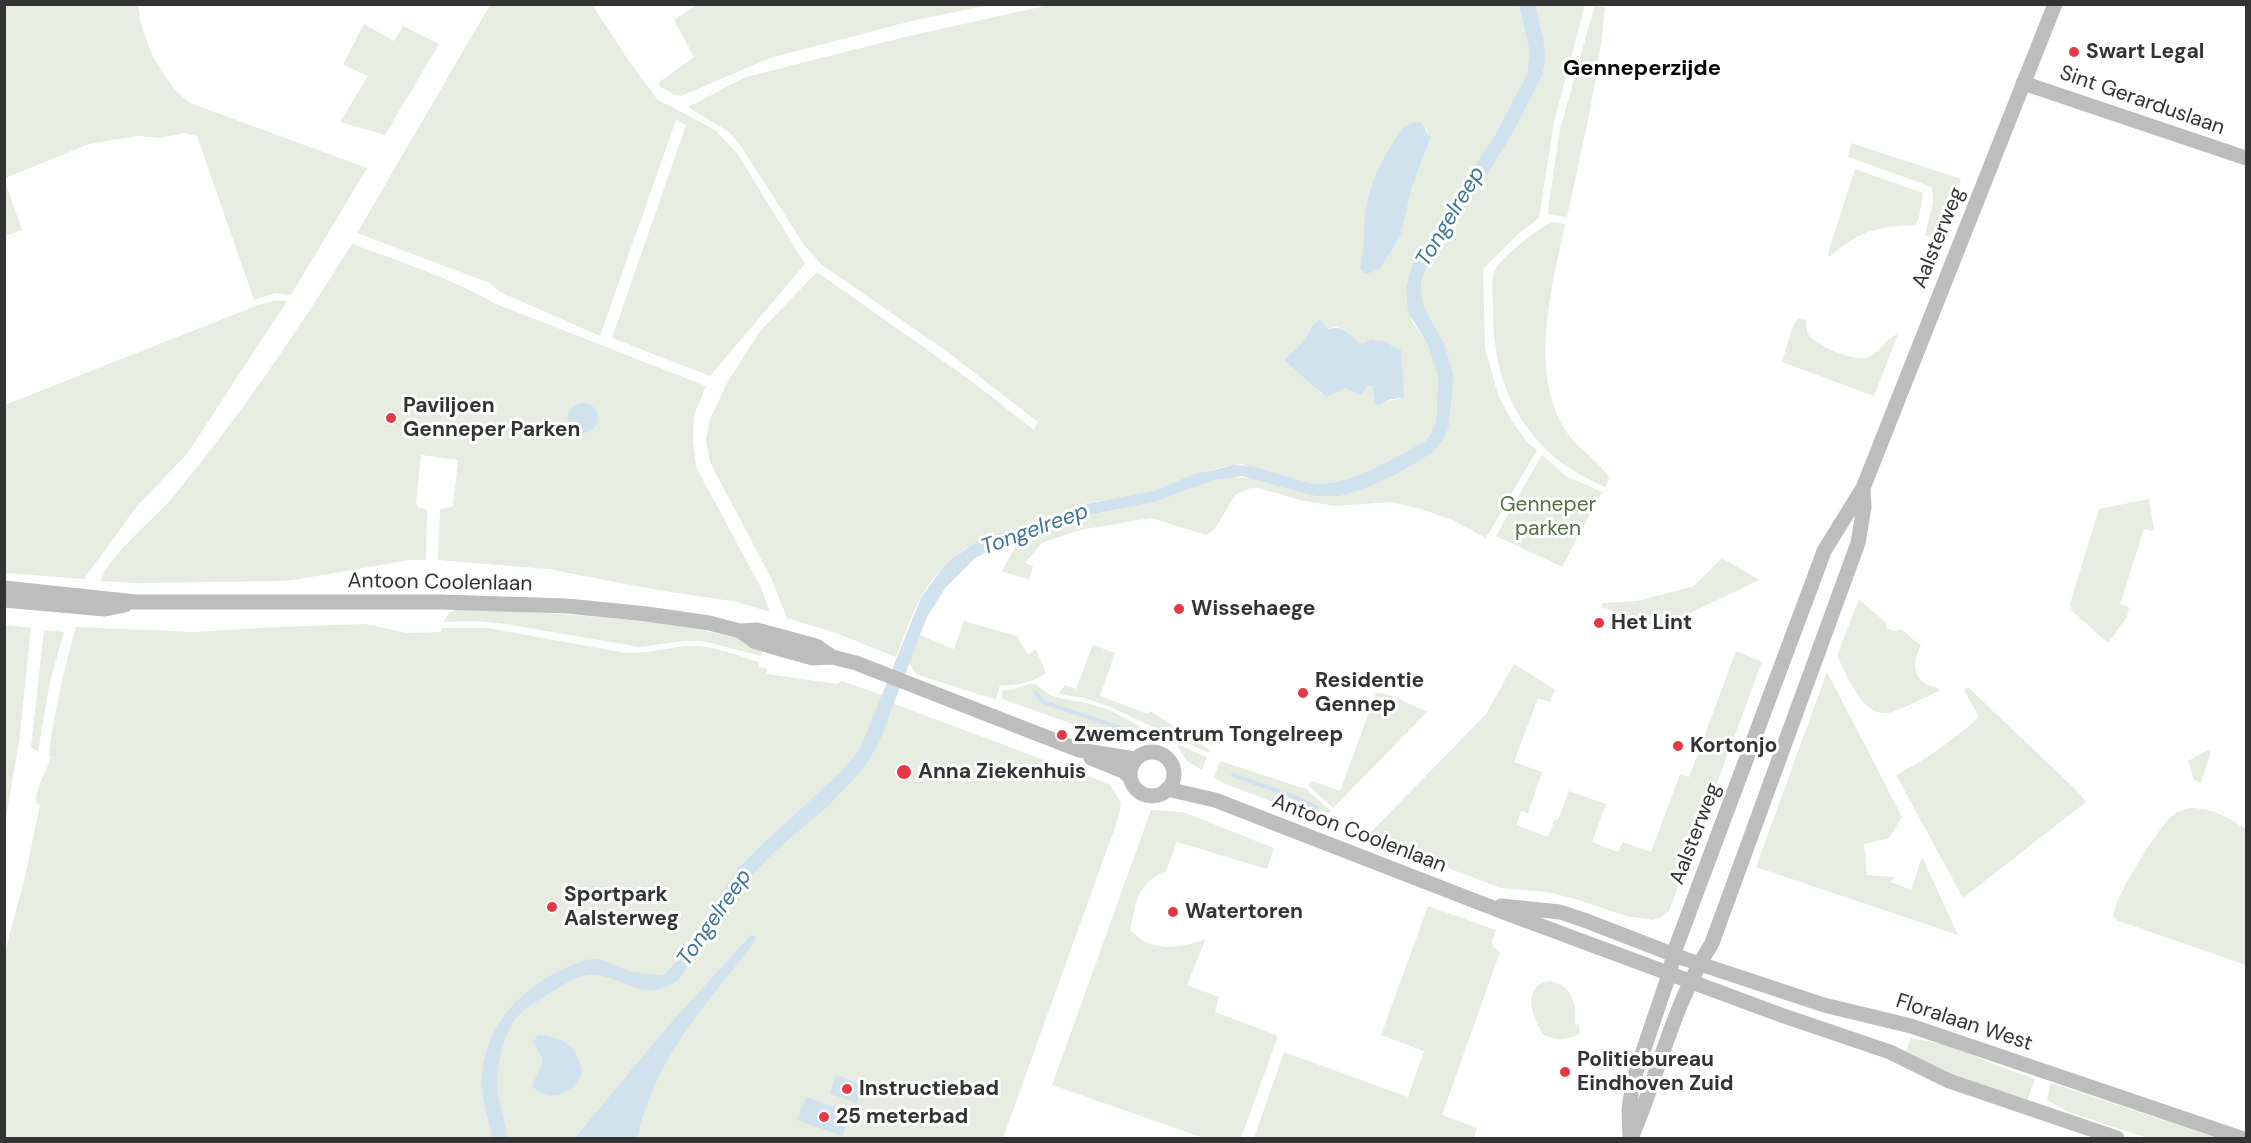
<!DOCTYPE html>
<html>
<head>
<meta charset="utf-8">
<style>
  body { margin:0 }
  #map { position:relative; width:2251px; height:1143px; overflow:hidden; background:#fff; font-family:"DM Sans",sans-serif }
  canvas { display:block }
  .frame { position:absolute; inset:0; border:6px solid #333; pointer-events:none }
</style>
</head>
<body>
<div id="map">
<canvas width="2251" height="1143"></canvas>
<div class="frame"></div>
</div>
<script>
const ctx = document.querySelector('canvas').getContext('2d');
ctx.lineJoin = 'round';
function paint(path, color) {
  ctx.fillStyle = color;
  ctx.fill(path, 'evenodd');
}
function strokePath(path, color, width, dash) {
  ctx.strokeStyle = color;
  ctx.lineWidth = width;
  ctx.lineCap = dash ? 'butt' : 'round';
  ctx.setLineDash(dash || []);
  ctx.stroke(path);
}
function write(font, color, halo, rows, align = 'center') {
  ctx.font = font + ' "DM Sans",sans-serif';
  ctx.lineWidth = 6;
  ctx.setLineDash([]);
  ctx.textBaseline = 'middle';
  ctx.strokeStyle = halo;
  ctx.fillStyle = color;
  for (const [text, x, y, turn = 0] of rows) {
    ctx.save();
    ctx.translate(x, y);
    ctx.rotate((+turn || 0) * Math.PI / 180);
    ctx.textAlign = isNaN(turn) ? turn : align;
    if (halo) ctx.strokeText(text, 0, 0);
    ctx.fillText(text, 0, 0);
    ctx.restore();
  }
}
paint(new Path2D(`
  M 4,5 L 138,5 C 141,39 162,82 190,103 L 367,168 L 291,295 L 276,293 L 254,300 L 197,136 L 183,133 L 161,138 L 138,136 L 89,144 L 5,178 Z
  M 490,5 L 592,5 L 629,61 L 657,99 L 715,130 L 737,153 L 805,264 L 710,376 L 612,338 L 686,125 L 676,120 L 600,336 L 500,292 L 490,283 L 357,233 Z
  M 697,5 L 697,4 L 988,5 L 912,21 L 770,58 L 681,96 L 673,94 L 661,87 L 658,83 L 694,57 L 674,20 Z
  M 1049,5 L 1519,5 L 1530,54 L 1527,74 L 1495,135 L 1453,203 L 1419,252 L 1411,320 L 1428,345 L 1438,377 L 1436,422 L 1431,433 L 1425,441 C 1392,459 1348,488 1310,483 L 1242,464 C 1209,466 1183,483 1152,492 C 1134,496 1116,498 1098,501 C 1079,504 1060,513 1042,520 C 997,535 964,539 933,579 C 915,602 906,631 896,657 L 836,633 L 787,618 L 772,580 L 710,462 L 706,440 L 710,419 L 727,383 L 760,331 L 817,272 L 970,380 L 1034,430 L 1038,422 L 945,350 L 822,265 L 804,245 L 741,146 L 729,132 L 688,107 L 746,77 L 905,37 ZM 1426,128 L 1431,139 L 1412,187 L 1401,235 L 1380,269 L 1360,269 L 1364,256 L 1365,216 ZM 1313,325 L 1327,329 L 1336,327 L 1343,329 L 1359,343 L 1392,345 L 1398,349 L 1404,398 L 1383,402 L 1373,400 L 1373,387 L 1368,385 L 1359,395 L 1345,388 L 1330,393 L 1321,394 C 1312,380 1295,372 1284,360 L 1302,343 Z
  M 1536,5 L 1585,5 L 1554,122 L 1539,218 L 1518,234 L 1483,269 L 1485,348 L 1498,395 L 1513,423 L 1529,444 L 1537,450 L 1486,538 L 1452,520 L 1418,508 L 1391,502 L 1335,506 L 1300,500 L 1259,488 L 1251,488 L 1236,494 L 1214,530 L 1206,535 L 1151,518 L 1080,530 L 1042,543 L 1025,563 L 1033,566 L 1029,580 L 1002,571 L 1019,540 L 1095,514 L 1155,502 L 1214,480 L 1230,477 L 1253,478 L 1315,496 L 1397,474 L 1432,453 L 1449,426 L 1454,376 L 1444,343 L 1424,307 L 1421,291 L 1422,278 L 1431,257 L 1484,180 L 1513,133 L 1543,74 L 1546,53 Z
  M 1596,6 L 1605,7 C 1599,78 1582,148 1567,217 L 1551,215 L 1548,213 L 1549,203 L 1560,129 L 1594,8 Z
  M 364,24 L 394,41 L 403,26 L 439,44 L 385,135 L 340,122 L 368,76 L 343,65 Z
  M 1851,143 L 1961,179 L 1938,240 L 1925,235 L 1933,203 L 1932,187 L 1848,157 Z
  M 1855,169 L 1923,193 L 1919,218 L 1915,225 C 1889,226 1869,228 1847,243 C 1840,247 1836,253 1828,257 L 1829,250 Z
  M 4,179 L 22,230 L 5,236 L 4,236 Z
  M 1553,222 L 1565,224 C 1552,287 1528,372 1566,431 C 1576,447 1602,464 1609,478 L 1605,487 C 1579,475 1556,462 1537,440 C 1503,401 1492,355 1493,304 C 1493,293 1490,278 1496,268 C 1503,256 1541,226 1553,222 Z
  M 352,244 C 402,262 450,278 496,304 L 706,386 L 694,415 L 693,440 L 696,467 L 760,586 L 770,612 L 737,602 L 652,589 L 548,569 L 438,560 L 440,509 L 452,507 L 453,505 L 458,460 L 421,455 L 416,503 L 418,507 L 427,510 L 426,560 L 410,560 L 287,581 L 136,583 L 101,581 C 105,559 155,518 172,498 C 239,418 296,333 352,244 Z
  M 276,300 L 287,301 L 187,454 L 137,506 L 84,579 L 5,573 L 5,405 L 258,305 Z
  M 1798,318 L 1806,320 C 1807,324 1806,330 1808,334 C 1816,346 1856,363 1869,357 C 1882,351 1884,339 1898,334 L 1874,396 L 1782,362 L 1793,326 Z
  M 1542,455 L 1566,476 L 1602,492 L 1562,567 L 1496,536 Z
  M 2149,499 L 2154,529 L 2154,531 L 2144,529 L 2120,604 L 2129,607 L 2127,617 L 2108,643 L 2072,611 L 2070,604 L 2099,509 Z
  M 1722,558 L 1759,580 L 1678,619 L 1669,631 L 1602,607 L 1602,603 L 1638,601 L 1694,586 Z
  M 1859,599 L 1885,622 L 1887,629 L 1895,631 L 1901,629 L 1921,646 C 1914,657 1912,673 1923,682 C 1929,686 1935,686 1941,690 C 1929,695 1899,711 1888,713 C 1862,717 1847,674 1837,656 Z
  M 457,609 C 515,611 572,614 630,620 C 676,625 720,631 764,647 L 761,656 L 703,641 L 683,641 L 639,647 L 506,624 L 474,621 L 443,622 L 449,613 Z
  M 964,621 L 1017,636 L 1028,655 L 1036,650 L 1046,673 C 1035,681 1015,687 1000,685 L 996,700 L 916,674 L 909,662 L 919,635 L 954,649 Z
  M 365,624 L 407,633 L 441,632 L 442,628 L 488,628 L 626,653 C 650,654 672,646 696,646 C 717,647 739,656 759,662 L 758,667 L 767,669 L 767,674 L 837,684 L 842,681 L 882,695 L 881,699 L 1109,784 L 1121,803 L 1119,816 L 1003,1138 L 5,1138 L 5,952 L 25,877 L 40,805 L 36,802 C 35,790 48,768 51,756 L 49,755 C 54,711 64,670 76,627 L 194,632 L 277,627 Z
  M 5,625 L 31,628 L 19,742 L 5,823 Z
  M 44,630 L 64,632 L 50,681 L 38,752 L 31,747 Z
  M 1093,645 L 1115,653 L 1100,696 L 1148,714 L 1150,711 L 1210,750 L 1209,753 L 1108,706 L 1085,698 L 1058,694 L 1065,685 L 1076,689 Z
  M 1736,651 L 1762,662 L 1669,911 L 1660,918 L 1653,920 L 1626,916 L 1579,900 L 1547,892 L 1501,888 L 1373,840 L 1371,832 L 1486,714 L 1514,664 L 1555,690 L 1550,702 L 1538,698 L 1514,762 L 1542,772 L 1528,813 L 1521,811 L 1516,825 L 1548,837 L 1555,819 L 1558,820 L 1569,791 L 1606,804 L 1592,842 L 1618,852 L 1623,842 L 1651,852 L 1680,774 L 1689,777 Z
  M 1827,672 L 1902,817 L 1889,838 L 1864,844 L 1867,875 L 1894,877 L 1891,882 L 1911,890 L 1922,857 L 1958,935 L 1756,867 Z
  M 1030,684 L 1035,684 L 1050,695 L 1058,698 L 1082,702 L 1107,709 L 1166,740 L 1151,736 L 1139,740 L 1081,727 L 1002,699 L 1002,690 L 1010,690 Z
  M 1968,687 L 2079,793 L 2086,802 L 1963,898 L 1896,775 C 1924,761 1956,738 1979,717 L 1964,690 Z
  M 1376,693 C 1394,693 1411,707 1428,711 L 1333,808 L 1308,785 L 1312,781 L 1340,791 Z
  M 1179,745 L 1207,757 L 1202,770 L 1187,761 L 1178,747 Z
  M 2207,750 L 2211,751 L 2201,783 L 2194,780 L 2188,761 Z
  M 1220,761 L 1306,789 L 1331,811 L 1324,818 L 1318,819 L 1223,783 L 1214,777 Z
  M 2190,808 C 2213,808 2229,818 2246,829 L 2246,965 L 2116,920 L 2114,917 C 2111,902 2159,826 2173,815 C 2178,811 2184,810 2190,808 Z
  M 1151,810 L 1183,812 L 1274,848 L 1267,869 L 1177,842 L 1166,871 C 1136,884 1137,900 1130,930 C 1152,953 1177,948 1205,940 L 1187,985 L 1219,997 L 1215,1012 L 1276,1035 L 1277,1039 L 1241,1138 L 1204,1138 L 1052,1085 Z
  M 1428,906 L 1496,930 L 1492,941 L 1493,947 L 1500,952 L 1442,1115 L 1477,1128 L 1474,1138 L 1254,1138 L 1284,1052 L 1408,1097 L 1424,1051 L 1381,1035 Z
  M 1549,981 C 1572,984 1577,1004 1575,1024 L 1579,1025 L 1580,1034 C 1566,1040 1557,1041 1544,1035 C 1533,1019 1520,987 1549,981 Z
  M 1911,1038 L 1954,1046 L 1990,1063 L 2035,1079 L 2026,1104 L 1952,1077 L 1906,1051 Z
  M 2051,1083 L 2217,1138 L 2147,1138 L 2069,1112 L 2047,1100 Z`), '#e6ecdf');
paint(new Path2D(`
  M 1519,5 L 1536,5 L 1546,53 L 1543,74 L 1513,133 L 1484,180 L 1431,257 L 1422,278 L 1421,291 L 1424,307 L 1444,343 L 1454,376 L 1449,426 L 1443,440 L 1432,453 L 1397,474 L 1363,489 L 1339,496 L 1315,496 L 1242,476 L 1214,480 L 1155,502 L 1094,514 L 999,546 L 975,558 L 946,587 L 927,617 L 878,745 L 863,769 L 829,805 L 775,851 L 748,879 L 679,979 C 645,1004 628,979 596,975 C 580,973 563,985 550,993 C 541,999 531,1004 523,1011 C 503,1028 495,1069 498,1093 C 500,1109 506,1123 507,1138 L 492,1138 C 489,1118 480,1096 482,1076 C 485,1025 523,986 568,967 C 575,964 585,959 594,959 C 604,958 614,966 624,969 C 637,974 651,974 664,975 L 682,956 L 711,908 L 738,869 L 767,840 L 841,772 L 860,749 L 921,598 L 943,567 L 954,557 L 983,538 L 1017,528 L 1090,503 L 1154,491 L 1192,475 L 1233,465 L 1251,466 L 1310,483 C 1348,488 1392,459 1425,441 L 1431,433 L 1436,422 L 1438,377 L 1428,345 L 1408,312 L 1406,288 L 1413,263 L 1495,135 L 1527,74 L 1530,54 Z
  M 1420,122 L 1431,138 L 1412,187 L 1401,235 L 1380,269 L 1366,274 L 1360,269 C 1365,252 1363,235 1365,217 C 1368,185 1385,152 1404,127 L 1411,123 Z
  M 1320,320 L 1328,329 C 1342,325 1349,333 1359,343 L 1365,343 L 1371,339 L 1383,341 L 1401,350 L 1404,398 L 1391,399 L 1379,405 L 1374,404 L 1373,387 L 1368,385 L 1362,394 L 1359,395 L 1345,388 L 1326,397 L 1286,362 L 1284,360 L 1302,343 L 1313,325 Z
  M568 418a15 15 0 1 1 30 0a15 15 0 1 1-30 0Z
  M 751,935 L 756,937 L 754,942 C 705,1007 656,1055 637,1138 L 575,1138 L 670,1024 Z
  M 538,1035 C 562,1036 579,1047 582,1073 C 573,1094 549,1104 532,1086 L 542,1063 L 542,1057 L 533,1042 Z
  M 836,1075 L 864,1085 L 857,1103 L 830,1094 Z
  M 806,1097 L 851,1113 L 842,1136 L 797,1120 Z`), '#cfe2ee');
strokePath(new Path2D(`
  M 1036,693 L 1043,702 L 1130,731
  M 1233,775 L 1297,798 L 1317,808`), '#cfe2ee', 4);
strokePath(new Path2D(`
  M 2023,83 L 2246,158
  M 4,588 L 136,602 L 440,602 L 567,606 L 647,614 L 709,623 L 740,631 L 757,630 L 816,646 L 832,657
  M 4,600 L 105,609 L 125,605
  M 740,631 L 754,641 L 784,650 L 813,658 L 832,657 L 856,663 L 1079,750 L 1135,759
  M1130 774a22 22 0 1 1 44 0a22 22 0 1 1-44 0Z
  M 1091,758 L 1123,771 L 1130,777
  M 1167,789 L 1215,800 L 1506,913 L 1781,1015 L 1890,1052 L 1949,1081 L 2117,1138
  M 1501,906 L 1560,912 L 1584,920 L 1685,959 L 1824,1005 L 1911,1026 L 2241,1138
  M 1630,1138 L 1629,1109 L 1633,1081 L 1670,972 L 1673,955 L 1819,565 L 1824,551 L 1863,488 L 2055,4
  M 1631,1138 C 1660,1071 1672,1006 1712,943 L 1858,543 L 1864,507 L 1863,488`), '#bdbdbd', 15);
for (const [x, y, r, color] of [
  [2074,52,6,"#e63946"],
  [391,418,6,"#e63946"],
  [1179,609,6,"#e63946"],
  [1599,623,6,"#e63946"],
  [1303,693,6,"#e63946"],
  [1062,735,6,"#e63946"],
  [1678,746,6,"#e63946"],
  [904,772,8,"#e63946"],
  [552,907,6,"#e63946"],
  [1173,912,6,"#e63946"],
  [1565,1072,6,"#e63946"],
  [847,1089,6,"#e63946"],
  [824,1117,6,"#e63946"]
]) {
  const dot = new Path2D();
  dot.arc(x, y, r, 0, 2 * Math.PI);
  ctx.fillStyle = color;
  ctx.fill(dot);
  strokePath(dot, '#fff', 2);
}
write('bold 21px', '#333', '#fff', [
  ["Swart Legal",2086,52],
  ["Paviljoen",403,406],
  ["Genneper Parken",403,430],
  ["Wissehaege",1191,609],
  ["Het Lint",1611,623],
  ["Residentie",1315,681],
  ["Gennep",1315,705],
  ["Zwemcentrum Tongelreep",1074,735],
  ["Kortonjo",1690,746],
  ["Anna Ziekenhuis",918,772],
  ["Sportpark",564,895],
  ["Aalsterweg",564,919],
  ["Watertoren",1185,912],
  ["Politiebureau",1577,1060],
  ["Eindhoven Zuid",1577,1084],
  ["Instructiebad",859,1089],
  ["25 meterbad",836,1117]
], 'left');
write('21px', '#333', '#fff', [
  ["Sint Gerarduslaan",2142,101,19],
  ["Aalsterweg",1939,238,-68],
  ["Antoon Coolenlaan",440,583,1],
  ["Antoon Coolenlaan",1359,834,21],
  ["Aalsterweg",1696,834,-69],
  ["Floralaan West",1964,1023,18]
]);
write('21px', '#56703f', '#fff', [
  ["Genneper",1548,505],
  ["parken",1548,529]
]);
write('bold 22px', '#000', '#fff', [
  ["Genneperzijde",1642,69]
]);
write('italic 22px', '#3f7597', '#fff', [
  ["Tongelreep",1451,217,-59],
  ["Tongelreep",1035,530,-20],
  ["Tongelreep",715,918,-55]
]);
</script>
</body>
</html>
